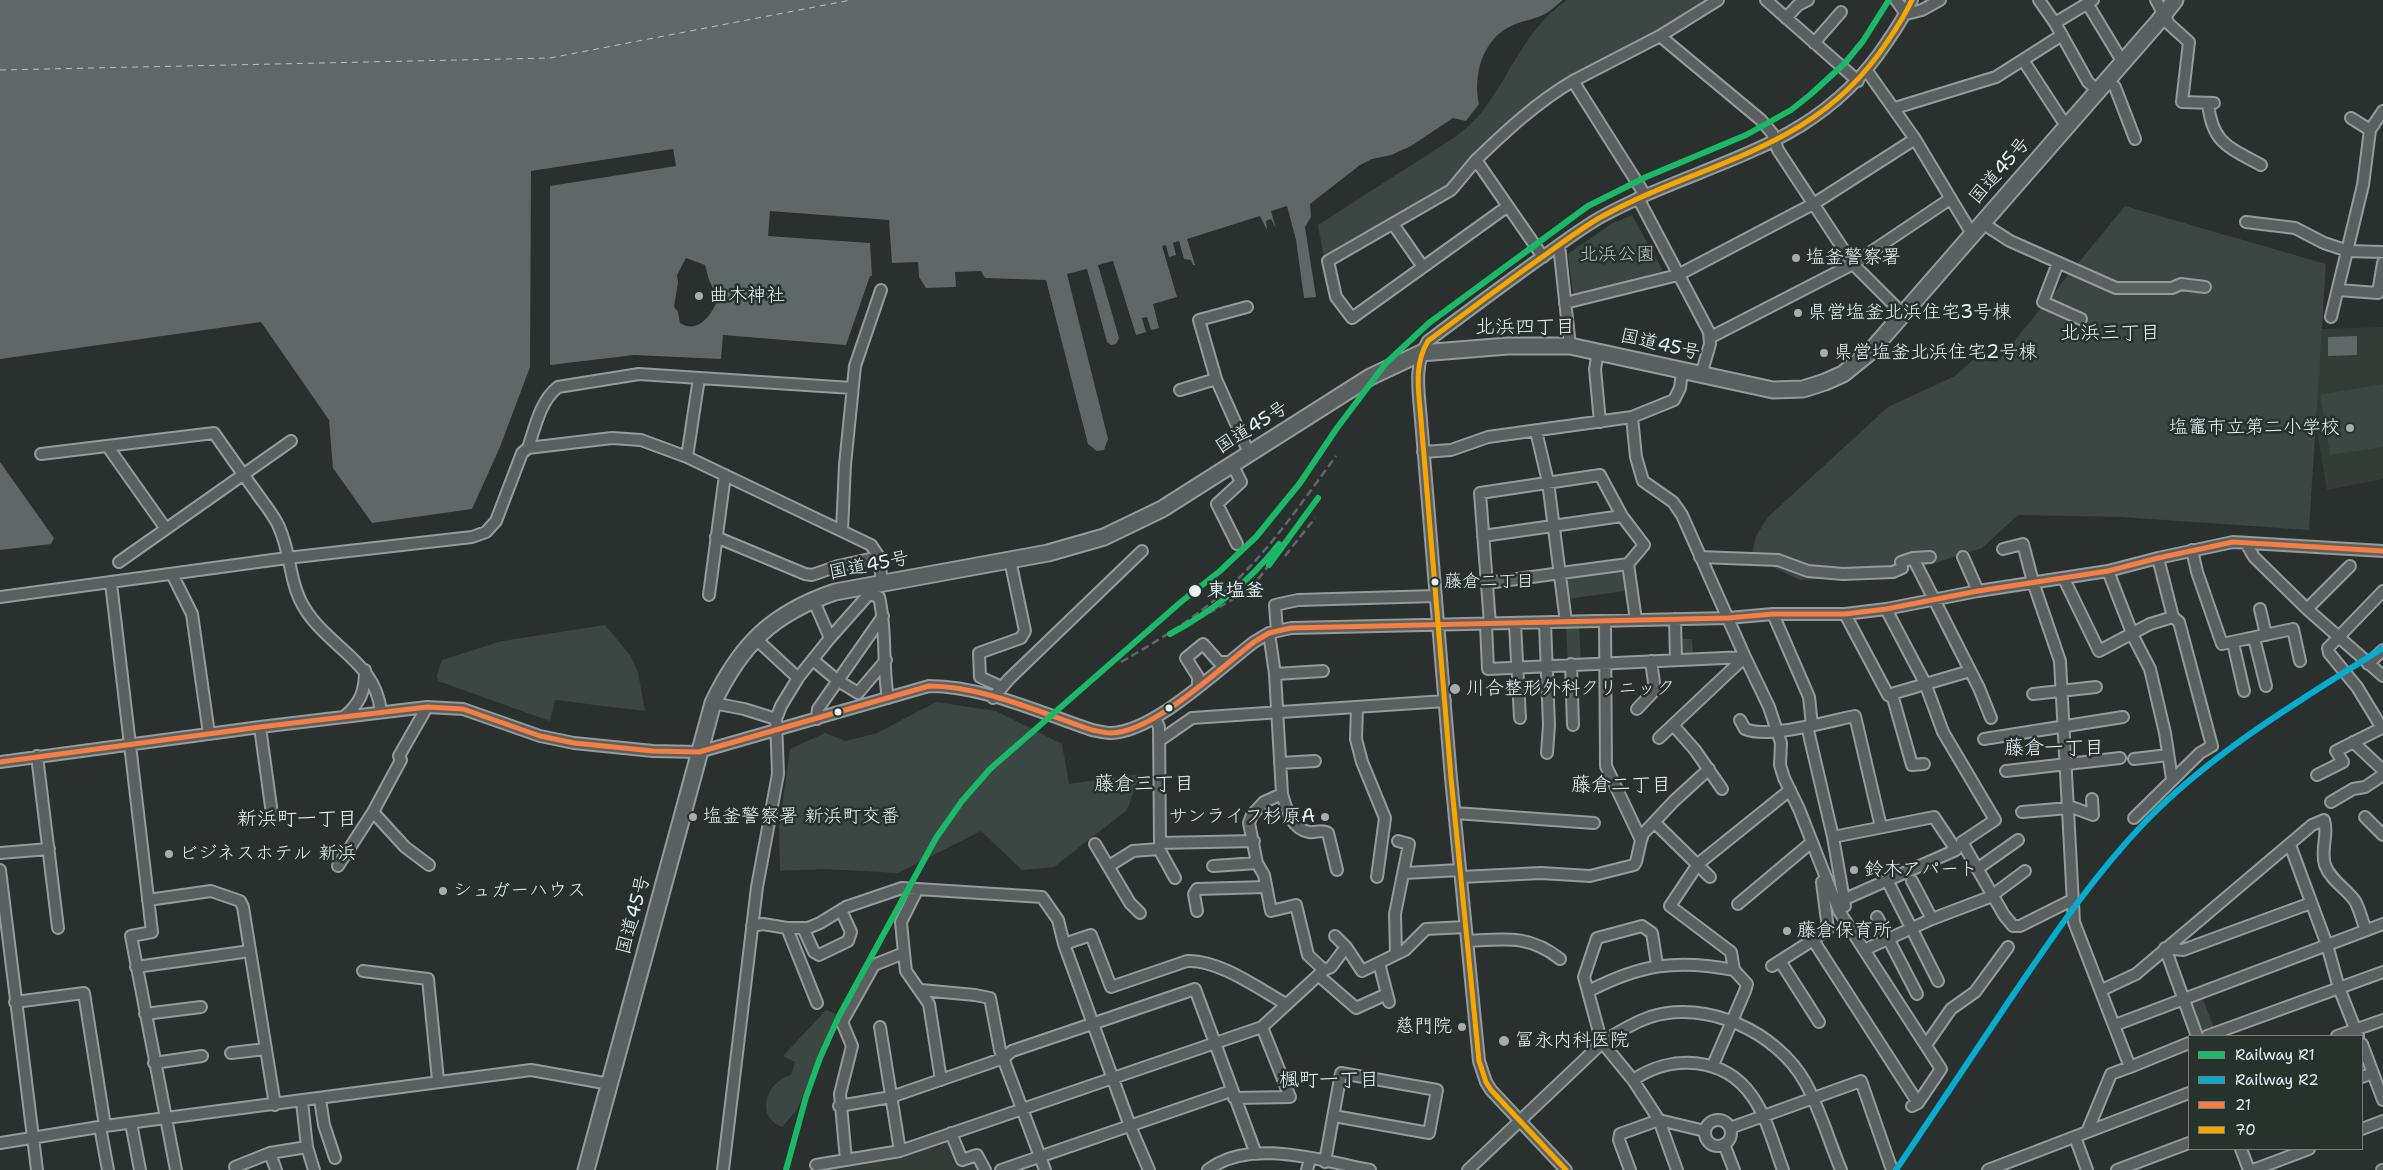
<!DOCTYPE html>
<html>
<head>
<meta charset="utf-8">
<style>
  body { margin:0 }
  #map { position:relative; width:2383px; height:1170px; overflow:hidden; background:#29302d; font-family:"Shantell Sans",sans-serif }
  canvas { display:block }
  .legend { position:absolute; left:2188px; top:1035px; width:175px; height:115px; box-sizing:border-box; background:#26332d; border:1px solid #747f7e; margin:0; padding:6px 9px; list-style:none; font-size:15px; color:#e8f1f8 }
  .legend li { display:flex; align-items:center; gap:10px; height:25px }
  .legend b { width:25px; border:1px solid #747f7e }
</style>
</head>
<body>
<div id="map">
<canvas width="2383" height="1170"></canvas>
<ul class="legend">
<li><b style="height:6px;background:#1ab867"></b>Railway R1</li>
<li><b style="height:6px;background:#06acd0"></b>Railway R2</li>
<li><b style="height:6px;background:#f77d43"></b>21</li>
<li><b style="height:6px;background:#f7a600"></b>70</li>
</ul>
</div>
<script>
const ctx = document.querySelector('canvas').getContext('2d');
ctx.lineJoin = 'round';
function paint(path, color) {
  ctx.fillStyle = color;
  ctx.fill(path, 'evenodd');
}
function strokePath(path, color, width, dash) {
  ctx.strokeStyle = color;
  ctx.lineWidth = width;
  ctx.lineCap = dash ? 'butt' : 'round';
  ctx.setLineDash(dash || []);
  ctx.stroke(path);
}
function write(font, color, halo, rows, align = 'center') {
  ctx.font = font + ' "Shantell Sans","Klee One",sans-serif';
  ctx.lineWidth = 5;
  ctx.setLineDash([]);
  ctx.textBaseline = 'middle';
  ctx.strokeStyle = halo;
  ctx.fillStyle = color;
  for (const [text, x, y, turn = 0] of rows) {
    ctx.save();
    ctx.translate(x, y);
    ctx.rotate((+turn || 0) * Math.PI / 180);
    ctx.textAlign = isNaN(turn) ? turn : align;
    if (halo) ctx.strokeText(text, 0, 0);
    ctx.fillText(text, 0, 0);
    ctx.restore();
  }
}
paint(new Path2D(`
  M 2383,327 L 2383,479 L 2327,490 L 2310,391 L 2322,329 Z
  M 945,1141 L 951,1142 L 959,1165 L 973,1161 L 978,1162 L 981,1170 L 822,1170 L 907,1155 Z`), '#323d38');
paint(new Path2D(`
  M 1567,0 L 1709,0 L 1658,33 L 1553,87 L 1516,115 L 1476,154 L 1448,188 L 1324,259 L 1318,225 L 1455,137 C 1465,129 1476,121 1483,110 C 1512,73 1526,27 1567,0 Z
  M 2125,206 L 2326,264 L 2309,530 L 2121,517 L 2018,515 L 1982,548 L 1897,575 L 1800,580 L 1751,557 L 1756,536 L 1768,517 L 1888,407 L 1955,376 L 1973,360 L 1997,362 Z
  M 1632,215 L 1663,271 L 1574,300 L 1568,254 L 1611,224 Z
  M 2383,384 L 2383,447 L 2330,455 L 2320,395 Z
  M 1623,565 L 1625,591 L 1567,599 L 1563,572 Z
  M 1566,622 L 1579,622 L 1581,664 L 1568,665 Z
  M 605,625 L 630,655 L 638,672 L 645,711 L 555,700 L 550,721 L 438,681 L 437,675 L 442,660 L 502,641 Z
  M 1679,639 L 1692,639 L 1693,653 L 1681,654 Z
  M 936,702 L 996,711 L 1062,744 L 1069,784 L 1140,774 L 1127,810 L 1054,867 L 1022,870 L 981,831 L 898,873 L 824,869 L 780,871 L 779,828 L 790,749 L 825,733 L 846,741 L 877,733 Z
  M 2200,992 L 2216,1033 L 2197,1036 L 2184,999 Z
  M 826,1010 L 836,1014 L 797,1110 L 782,1127 C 754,1116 767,1081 791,1075 L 795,1062 L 783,1056 Z`), '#3b4743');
paint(new Path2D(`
  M 0,0 L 1563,0 C 1557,4 1551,11 1545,14 C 1533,20 1520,21 1509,27 C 1482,41 1473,76 1479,104 L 1466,121 L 1453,118 L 1411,146 L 1391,155 L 1372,159 L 1360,165 L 1310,204 L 1311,217 L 1305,227 L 1316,297 L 1304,298 L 1296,240 L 1287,206 L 1271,211 L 1276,228 L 1271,219 L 1266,221 L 1267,230 L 1260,216 L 1187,239 L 1195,265 L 1193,265 L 1191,260 L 1184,259 L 1179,241 L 1173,243 L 1176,255 L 1169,257 L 1166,245 L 1162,246 L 1177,297 L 1153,304 L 1159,328 L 1151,330 L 1147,317 L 1142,318 L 1146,332 L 1136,335 L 1113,261 L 1098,265 L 1119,338 L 1116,344 L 1111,345 L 1107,342 L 1087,269 L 1067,274 L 1108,439 L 1104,450 L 1097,451 L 1088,444 L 1046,280 L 985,278 L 981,271 L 955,272 L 956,287 L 926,288 L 919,277 L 918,262 L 892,263 L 889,220 L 770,211 L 768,236 L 870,243 L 872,276 L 870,276 L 846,345 L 723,335 L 721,359 L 634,355 L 550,365 L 550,186 L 676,166 L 673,149 L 531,171 L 530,367 L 500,447 L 472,509 L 372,523 L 333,468 L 329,420 L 261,322 L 0,359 ZM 686,258 L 705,265 L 709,280 L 718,299 C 712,314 698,335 680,323 L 678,312 L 674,307 L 678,282 L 677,275 Z
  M 2357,336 L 2357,355 L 2328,356 L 2328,337 Z
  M 0,462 L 54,538 L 51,544 L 0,550 Z`), '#5e6967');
strokePath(new Path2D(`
  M 0,70 L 550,58 L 851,0`), '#b3bdc0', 1, [6, 5]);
const minor = new Path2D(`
  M 1766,0 L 1858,81
  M 1896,0 L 1906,14 L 1922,10 L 1940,0
  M 2039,0 L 2055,23 L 2088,82 L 2097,90
  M 2156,0 L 2169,24 L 2189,42 L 2182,102 L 2214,103
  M 2087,3 L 2122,61
  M 1786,18 L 1798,5 L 1808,0
  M 2055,23 L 2093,0
  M 1660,36 L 1761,120 L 1772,133 L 1778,150 L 1853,264 L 1903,314
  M 1814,43 L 1841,12
  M 2023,60 L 2066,126
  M 1867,71 L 1915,139 L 1972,234
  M 2106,79 L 2115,87 L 2135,139
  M 2208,103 C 2212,143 2228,147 2261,165
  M 1895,108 L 1996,77 L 2062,35
  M 2351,118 L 2370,130
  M 1476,160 L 1451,190 L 1328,261 L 1336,297 L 1352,318 L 1508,206
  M 1645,195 L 1573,81 L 1660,36 L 1718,0
  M 1638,198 L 1709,332 L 1710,344 L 1701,375
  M 2246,222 L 2295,228 L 2324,243 L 2348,251 L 2383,252
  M 1982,223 L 2010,241 L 2116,288 L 2172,288 L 2181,284 L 2205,287
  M 1393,224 L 1423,267
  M 1559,245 L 1570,346
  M 1543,257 L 1476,160 C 1507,130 1536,103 1573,81
  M 2058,263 L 2043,302 L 2081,319
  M 2338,290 L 2378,293 L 2383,263
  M 1565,303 L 1678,275 L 1815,203 L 1915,139
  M 1247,307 L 1199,320 L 1216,379 L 1249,453
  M 2331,317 L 2363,185 L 2370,130 L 2383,111
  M 1711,337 L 1853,264 L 1950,199
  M 1598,352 L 1595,369 L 1600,422
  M 1180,390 L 1216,379
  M 1632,417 L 1636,457 L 1643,481 L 1673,502 L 1682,515 L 1745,657 L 1659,738
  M 1536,431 L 1548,482 L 1566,622
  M 108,447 L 166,529
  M 528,448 C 535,428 540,401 558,387 L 639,374 L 852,388
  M 1423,452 L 1451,450 L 1488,437 L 1632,417 L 1674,400 L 1680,388 L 1682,371
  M 41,454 L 214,433 C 228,453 242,473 256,492 C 264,504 274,515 279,527 C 294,561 287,589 313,620 C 339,652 376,666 381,712
  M 687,457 L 699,378
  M 1232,464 L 1241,482 L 1217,504 L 1237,544
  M 842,531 L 845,465 L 855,366 L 881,290
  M 1483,536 L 1622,516
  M 716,537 L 805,574 L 812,575 L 838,566 L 879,557
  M 2246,543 L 2254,557 L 2307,609 L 2383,676
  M 2003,549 L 2023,544 L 2033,582 L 2060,661 L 2074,922 L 2130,1067 L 2111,1074 L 2087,1132
  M 2192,550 L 2197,572 L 2222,644 L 2293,629 L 2300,661
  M 1700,557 L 1778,560 L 1808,571 L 1843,574 L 1893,572 L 1902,568 L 1901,562 L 1913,558 L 1930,557
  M 1963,557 L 1978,591
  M 1913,558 L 1979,688 L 1991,718
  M 119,562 L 291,441
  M 2108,571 L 2134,638 L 2150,669 L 2165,733 L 2172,779
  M 172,574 L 192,614 L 209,734
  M 2064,579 L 2099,651 L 2150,624 L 2173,617
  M 111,583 L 152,932 L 131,936 L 176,1170
  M 1487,583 L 1628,564
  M 869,594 L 879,597 C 887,630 882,665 888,698
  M 709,595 L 725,475
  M 0,597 L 287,558 L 472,537 L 486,532 L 496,521 L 522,453 L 528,448 L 612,438 L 641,440 L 687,457 L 871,545 L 879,557 L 882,583
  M 813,599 L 830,638
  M 1886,609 L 1925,683 L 1943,732 L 1995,820 L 1962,842 L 2004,915 L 2013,926 L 2020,926 L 2072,900
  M 2260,609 L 2266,635
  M 2307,609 L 2350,566
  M 1773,614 L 1809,697 L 1812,725
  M 1845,614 L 1888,695 L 1893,698 L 1912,765 L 1924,764
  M 1675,619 L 1676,660
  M 1545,623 L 1549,725 L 1547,753
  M 1490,624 L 1480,493 L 1600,475 L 1622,516 L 1644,545 L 1628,564 L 1636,620
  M 1515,624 L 1520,718
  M 1486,625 L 1488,669 L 1745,657 L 1769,707 L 1781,743 L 1780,765 L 1784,778 L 1799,809 L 1839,911 L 1941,1069 L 1918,1103 L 1912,1106
  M 1277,631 L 1275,605 L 1298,600 L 1436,596
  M 755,638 L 798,678
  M 2254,638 L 2266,686
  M 2233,643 L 2244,691
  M 813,660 L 837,680 L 858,693 L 886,660
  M 1571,664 L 1573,725
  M 2368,664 L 2383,650
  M 1275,674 L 1323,671
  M 1198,685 L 1198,677 L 1186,658 L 1203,644 L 1219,662 L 1227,662
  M 1002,687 L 980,677 L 979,653 L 1021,638 L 1025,631 L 1010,560
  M 2033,694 L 2096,687
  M 1888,695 L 1970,671
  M 993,698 L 1009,679 L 1142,551
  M 713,703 L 744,709 L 776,719
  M 1357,708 L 1356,739 L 1362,762 L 1385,818 L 1377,877
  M 1637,709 L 1655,690 L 1651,661
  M 345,716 C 361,702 365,691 365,670
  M 1155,718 L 1159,727 L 1160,843 L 1254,841
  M 817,719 L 818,709 L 883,616
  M 1740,720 L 1745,729 C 1768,739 1829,721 1855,716 L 1881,827
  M 1673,725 L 1695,750 L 1722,789
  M 1807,726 L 1833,837 L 1845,906
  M 260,727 L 272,814
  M 1984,739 L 2123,717
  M 1159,741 L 1192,718 L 1445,701
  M 2353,742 L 2383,770
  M 37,756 L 58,928
  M 2134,759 L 2168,755
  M 0,762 L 260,727 L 427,707 L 463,709 L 540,736 L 574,743 L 653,751 L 699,752 L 929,686 C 983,686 1041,713 1092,730 C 1098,731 1105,733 1111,733 C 1154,732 1220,668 1254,642 L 1269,633 L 1291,628 L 1728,618 L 1773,614 L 1845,614 L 1886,609 L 1978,591 L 2108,571 L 2158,558 L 2233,542 L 2383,551
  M 1280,763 L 1315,761
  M 2006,771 L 2120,758
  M 2317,775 L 2343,762 L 2336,751 L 2382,728 L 2357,687 L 2329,653 L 2328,648 L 2383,591
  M 1282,794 C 1286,808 1291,829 1309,832 C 1316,833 1322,829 1328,833 L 1337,870
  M 2331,802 L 2353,789 L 2365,787 L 2383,775
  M 2069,806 L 2093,815 L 2092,799
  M 373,812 L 405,847 L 429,865
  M 2022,812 L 2069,808
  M 1455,813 L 1594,823
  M 2365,817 L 2383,835
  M 2134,818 L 2200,753 L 2212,746 L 2179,622 L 2173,617 L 2158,558
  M 1655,823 L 1710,877
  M 1833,837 L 1934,817 L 1956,850 L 1845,899
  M 1641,840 L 1643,834 L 1674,801 L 1709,769
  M 1095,844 L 1130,903 L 1140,913
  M 2290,845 L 2327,945 L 2339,988 L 2358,1036
  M 1159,849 L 1175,878
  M 0,853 L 49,849
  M 338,866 L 373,812 L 401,760 L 399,756 L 427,707
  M 1109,866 L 1133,851 L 1159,849 L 1160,843
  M 1213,866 L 1257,863
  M 1977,869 L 2018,840
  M 0,870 L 37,1170
  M 1405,873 L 1460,870
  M 1461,877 L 1541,873 L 1590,876 L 1634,865 L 1636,862 L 1641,840 L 1606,766 L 1605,621
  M 1887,880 L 1938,981
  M 1912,881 L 1932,919
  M 917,890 L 901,922 L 904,953 L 906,971 L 929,1004 L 941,1080
  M 148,900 L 211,891 L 240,901 L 243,907 L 275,1105
  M 1738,904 L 1812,842
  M 1197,911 L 1194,894 L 1197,889 L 1266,887
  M 1877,917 L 1917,994
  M 752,926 L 763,924 L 787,928 L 808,928 L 820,923 L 846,907 L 902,888 L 1042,897 L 1058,920 L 1064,944 L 1130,1126 L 1149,1170
  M 787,928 L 817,1003
  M 803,928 L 814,952 L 819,955 L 848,941 L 851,932 L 841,910
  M 1813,940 L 1828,929 L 1822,882 L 1825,879
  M 1467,941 C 1504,939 1529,934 1560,959
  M 1064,944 L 1091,935 L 1111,987 L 1187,961 C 1218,959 1259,989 1286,1004
  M 1346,947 L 1362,971 L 1405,950 L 1426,929 L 1465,927
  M 1864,950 L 1932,919 L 1990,897 L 2025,871
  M 1396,954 L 1395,914 L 1409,844 L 1398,841
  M 1780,961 L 1819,1022
  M 1379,963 L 1389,1002
  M 1657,965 L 1652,933 L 1642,926 L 1597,938 L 1584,977 L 1600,1036 L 1606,1047 L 1633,1080 L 1659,1120 L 1677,1170
  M 1772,966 L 1813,940 L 1918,1103
  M 136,967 L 250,951
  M 1324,970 L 1331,967 L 1346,947 L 1335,936
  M 1734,970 L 1731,952 L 1670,906 L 1698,864 L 1790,790
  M 363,971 L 428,979 L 438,1080
  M 1318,975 L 1356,1008 L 1387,994
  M 921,990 L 975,995 L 990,998 L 1000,1050 L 1045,1170
  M 2102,990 L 2136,974 L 2312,825 L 2324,820 C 2329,834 2320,849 2325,865 C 2331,881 2346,888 2355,901 C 2360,910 2362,921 2366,930
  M 1589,991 C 1641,964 1677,959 1734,970 L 1747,984 L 1745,991 L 1713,1065
  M 15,1002 L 84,993 L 105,1126
  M 145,1014 L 201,1007
  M 2115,1025 L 2383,924
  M 880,1027 L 900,1151
  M 2197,1036 L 2165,948 L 2183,950 L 2311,903
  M 2207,1036 L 2383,972
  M 2337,1036 L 2383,1020
  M 2362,1044 L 2383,1100
  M 1926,1045 L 1951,1009 L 1975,992 L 2008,947
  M 231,1053 L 266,1049
  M 154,1063 L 202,1056
  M 2130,1067 L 2189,1043
  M 2362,1077 L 2373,1073
  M 1633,1080 C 1671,1054 1724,1056 1752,1096 C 1767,1117 1774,1146 1783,1170
  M 1234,1098 L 1290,1097 L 1262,1027
  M 320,1099 L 324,1125 L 335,1158
  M 302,1102 L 307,1147 L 314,1170
  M 839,1106 L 891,1097 L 1004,1058 L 1012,1051 L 1195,989 L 1256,1154
  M1705 1133a13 13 0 1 1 26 0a13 13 0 1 1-26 0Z
  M 131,1123 L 140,1170
  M 100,1127 L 108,1170
  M 1730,1128 L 1861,1081 L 1892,1170
  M 2362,1129 L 2383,1121
  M 951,1133 L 962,1160 L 977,1155 L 985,1170
  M 2075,1137 L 2087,1170
  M 0,1143 L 105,1126 L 531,1070 L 610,1084
  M 1724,1144 L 1734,1170
  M 2241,1149 L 2249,1170
  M 270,1153 L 276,1170
  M 846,1160 L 840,1094 L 852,1046 L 842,1022 L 874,965 L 904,953
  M 1325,1162 L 1326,1156 L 1341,1073 L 1437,1090 L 1429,1133 L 1334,1116
  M 816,1165 L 900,1151 L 1262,1027 L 1324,970 L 1308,955 L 1296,905 L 1271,911 L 1264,875 L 1257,863 L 1249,823 L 1252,815 L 1264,802 L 1282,794 L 1275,674 L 1269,633
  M 236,1170 L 235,1167 L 270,1153 L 307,1147
  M 723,1170 L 757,887 L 778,774 L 776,719 L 781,706 L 798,678 L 830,638 L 869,594 L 867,585
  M 1001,1170 L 1231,1091
  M 1208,1170 C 1249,1137 1323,1161 1370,1170
  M 1307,1170 L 1310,1159
  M 1468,1170 L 1603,1042 C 1618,1032 1633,1023 1650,1017 C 1706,999 1777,1032 1805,1082 C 1820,1109 1829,1141 1841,1170
  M 1566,1170 L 1491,1090 L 1486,1082 L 1479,1061 L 1451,778 L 1421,420 C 1419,393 1413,365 1428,341 C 1464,314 1499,288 1535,262 C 1557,247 1578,230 1601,217 C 1707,159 1815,152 1887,42 C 1896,29 1905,15 1912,0
  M 1630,1170 L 1619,1140 L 1620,1134 L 1659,1120 L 1705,1131
  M 1988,1170 L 2189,1093
  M 2117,1170 L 2189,1143
  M 2253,1170 L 2309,1149
  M 2382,1170 L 2383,1170`);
const highway = new Path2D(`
  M 586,1170 L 713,703 C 741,644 773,613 835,592 L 1048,553 L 1104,537 L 1162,509 L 1370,377 L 1421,353 L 1508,346 L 1570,346 L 1773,390 L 1803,389 L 1825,382 L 1843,374 L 1869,353 L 2158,22 L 2175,0`);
strokePath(minor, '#959a9a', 14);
strokePath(highway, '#959a9a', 19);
strokePath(minor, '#5a6060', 10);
strokePath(highway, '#5a6060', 15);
strokePath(new Path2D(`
  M 1285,556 L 1315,518
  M 1198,619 L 1230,601 L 1260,577 L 1318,498
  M 1121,662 C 1163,638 1205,612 1239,578 C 1276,541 1305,498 1336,456`), '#626665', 2.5, [8, 4]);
strokePath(new Path2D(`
  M 0,762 L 260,727 L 427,707 L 463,709 L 540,736 L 574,743 L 653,751 L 699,752 L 929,686 C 983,686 1041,713 1092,730 C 1098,731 1105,733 1111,733 C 1154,732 1220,668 1254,642 L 1269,633 L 1291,628 L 1728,618 L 1773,614 L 1845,614 L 1886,609 L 1978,591 L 2108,571 L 2158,558 L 2233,542 L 2383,551`), '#f77d43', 5);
strokePath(new Path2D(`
  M 1566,1170 L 1491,1090 L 1486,1082 L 1479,1061 L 1451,778 L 1421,420 C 1419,393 1413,365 1428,341 C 1464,314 1499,288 1535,262 C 1557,247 1578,230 1601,217 C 1707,159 1815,152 1887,42 C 1896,29 1905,15 1912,0`), '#f7a600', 5);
strokePath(new Path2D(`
  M 1269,565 L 1318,498
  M 1170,634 C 1212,612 1249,582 1279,544
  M 786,1170 L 806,1097 L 820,1058 L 839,1016 L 936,838 L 962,801 L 990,769 L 1182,601 L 1220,571 L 1256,537 L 1300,483 L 1337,428 L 1386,363 L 1429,323 L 1588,206 L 1646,177 L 1746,135 L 1791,110 L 1810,95 L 1845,63 L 1863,41 L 1889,0`), '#1ab867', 6);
strokePath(new Path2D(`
  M 1896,1170 C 1934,1113 1973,1055 2011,998 C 2053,936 2094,875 2146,821 C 2212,752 2302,699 2383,648`), '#06acd0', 6);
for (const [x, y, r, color] of [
  [1796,258,5,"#a5adb1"],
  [699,296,5,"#a5adb1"],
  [1798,313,5,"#a5adb1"],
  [1824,353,5,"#a5adb1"],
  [2350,428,5,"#a5adb1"],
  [1435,582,4.5,"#e8f1f8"],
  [1195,591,7,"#e8f1f8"],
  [1455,689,6,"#a5adb1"],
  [1169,708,4.5,"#e8f1f8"],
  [838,712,4.5,"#e8f1f8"],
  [693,817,5,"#a5adb1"],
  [1325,817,5,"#a5adb1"],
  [169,854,5,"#a5adb1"],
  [1854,870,5,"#a5adb1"],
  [443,891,5,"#a5adb1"],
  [1787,931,5,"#a5adb1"],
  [1462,1027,5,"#a5adb1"],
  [1504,1041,6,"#a5adb1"]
]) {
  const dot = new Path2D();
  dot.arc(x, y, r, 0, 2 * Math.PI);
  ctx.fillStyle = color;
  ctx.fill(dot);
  strokePath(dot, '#26332d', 2);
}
write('18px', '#e8f1f8', '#26332d', [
  ["藤倉二丁目",1444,582]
], 'left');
write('19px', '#e8f1f8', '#26332d', [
  ["国道45号",2000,171,-49],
  ["国道45号",1660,345,13],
  ["国道45号",1252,428,-32],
  ["国道45号",869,566,-11],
  ["国道45号",634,915,-75]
]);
write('19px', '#b5bfc3', '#26332d', [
  ["北浜公園",1617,255]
]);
write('19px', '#e8f1f8', '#26332d', [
  ["塩釜警察署",1806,258],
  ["曲木神社",709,296],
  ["県営塩釜北浜住宅3号棟",1808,313],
  ["県営塩釜北浜住宅2号棟",1834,353],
  ["塩竈市立第二小学校",2340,428,"right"],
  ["川合整形外科クリニック",1466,689],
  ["塩釜警察署 新浜町交番",703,817],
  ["サンライフ杉原A",1315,817,"right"],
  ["ビジネスホテル 新浜",179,854],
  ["鈴木アパート",1864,870],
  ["シュガーハウス",453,891],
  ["藤倉保育所",1797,931],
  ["慈門院",1452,1027,"right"],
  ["冨永内科医院",1515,1041]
], 'left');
write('bold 19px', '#e8f1f8', '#26332d', [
  ["東塩釜",1207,591]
], 'left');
write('20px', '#e8f1f8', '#26332d', [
  ["北浜四丁目",1525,328],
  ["北浜三丁目",2110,334],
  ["藤倉一丁目",2054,749],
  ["藤倉三丁目",1144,785],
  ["藤倉二丁目",1621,786],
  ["新浜町一丁目",297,820],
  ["楓町一丁目",1329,1081]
]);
</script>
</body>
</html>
